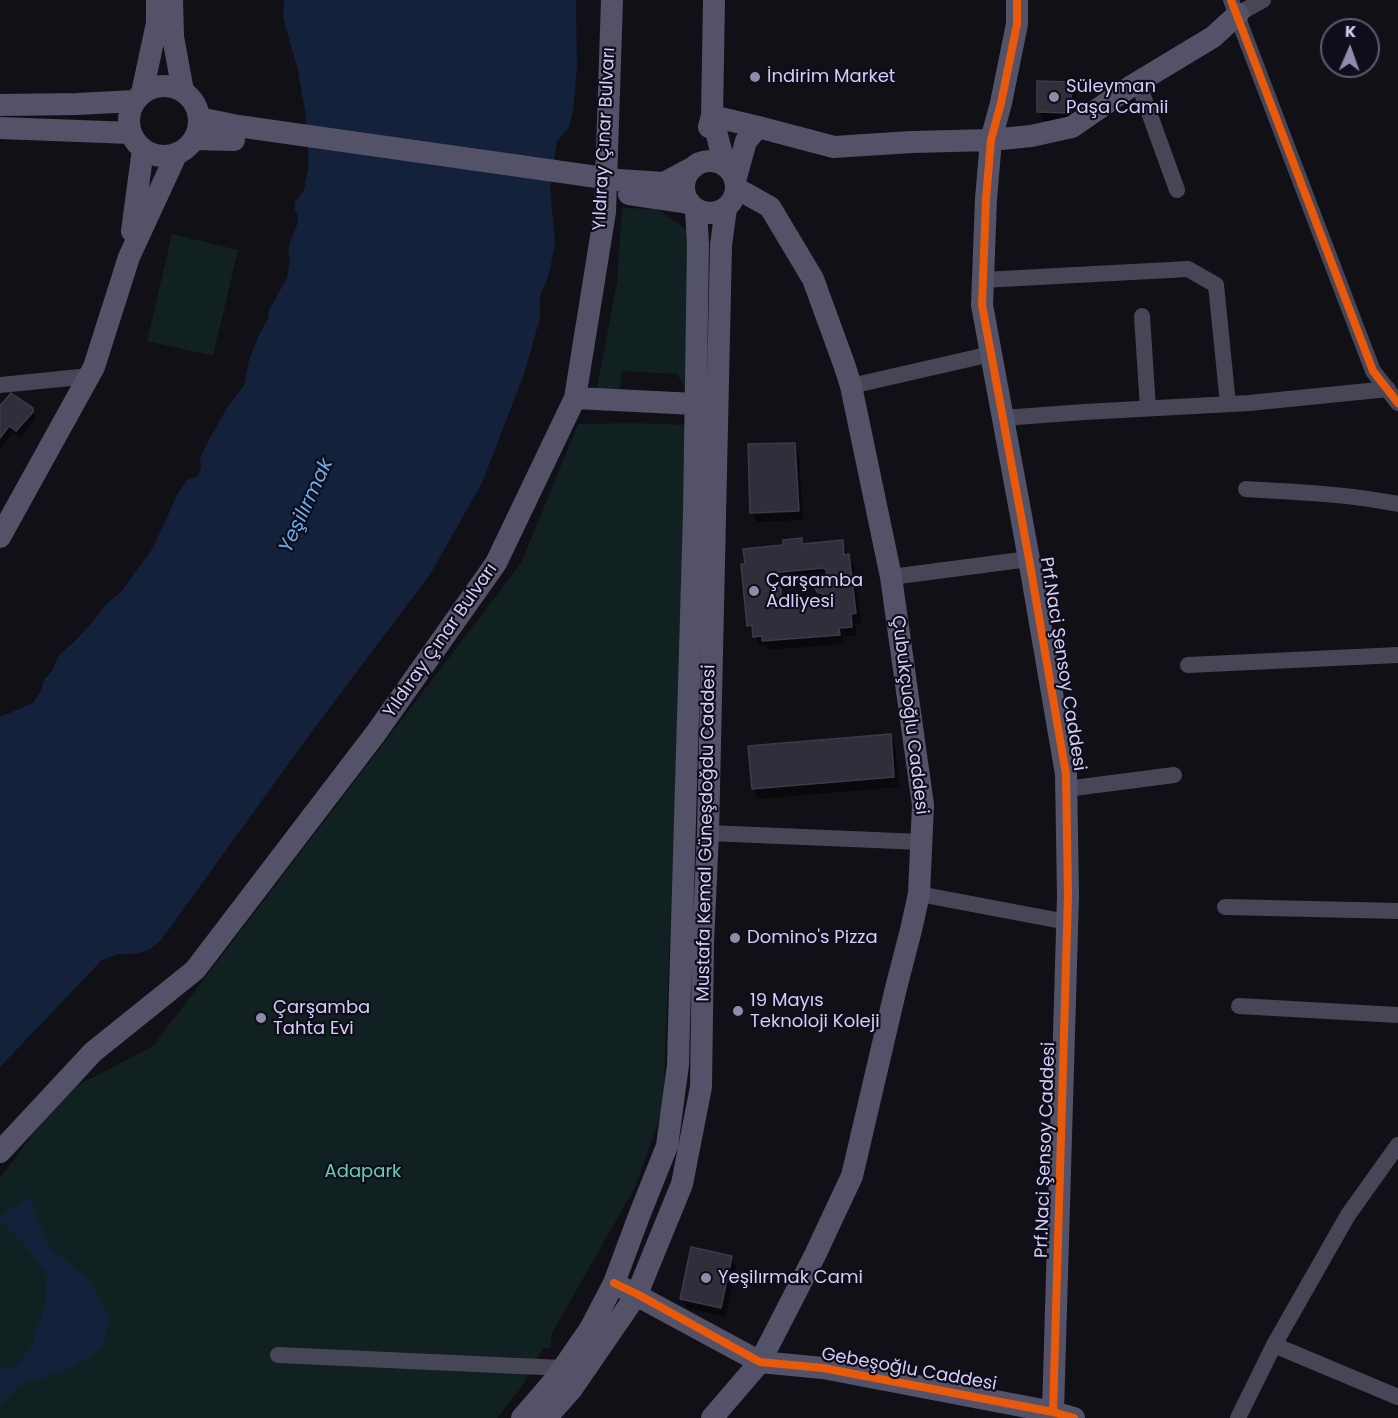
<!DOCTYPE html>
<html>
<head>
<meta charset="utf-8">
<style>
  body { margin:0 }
  #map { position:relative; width:1398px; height:1418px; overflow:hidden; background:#111017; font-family:Poppins,sans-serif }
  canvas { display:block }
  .north { position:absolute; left:1320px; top:18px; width:60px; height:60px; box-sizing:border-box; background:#100d1a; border:2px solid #5e5a73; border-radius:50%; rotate:2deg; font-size:16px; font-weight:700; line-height:24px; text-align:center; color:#d3cdf8 }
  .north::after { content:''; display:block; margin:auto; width:21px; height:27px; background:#8f8ba9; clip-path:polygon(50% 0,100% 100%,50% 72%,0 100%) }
</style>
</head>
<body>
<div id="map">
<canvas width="1398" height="1418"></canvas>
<div class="north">K</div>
</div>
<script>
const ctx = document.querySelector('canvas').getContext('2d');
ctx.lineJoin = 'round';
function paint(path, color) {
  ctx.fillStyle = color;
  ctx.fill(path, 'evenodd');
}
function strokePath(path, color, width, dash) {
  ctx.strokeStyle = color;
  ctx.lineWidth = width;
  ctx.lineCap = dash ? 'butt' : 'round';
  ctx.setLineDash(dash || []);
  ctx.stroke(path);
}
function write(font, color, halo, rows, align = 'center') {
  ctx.font = font + ' Poppins,sans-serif';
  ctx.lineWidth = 4.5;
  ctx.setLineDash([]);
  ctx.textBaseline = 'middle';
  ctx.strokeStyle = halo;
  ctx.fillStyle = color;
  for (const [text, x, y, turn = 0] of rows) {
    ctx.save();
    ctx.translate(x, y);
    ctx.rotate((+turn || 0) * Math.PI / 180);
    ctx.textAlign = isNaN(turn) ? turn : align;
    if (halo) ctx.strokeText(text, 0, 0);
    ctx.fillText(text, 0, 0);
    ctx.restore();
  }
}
paint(new Path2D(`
  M 622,208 L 657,209 L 688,231 L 685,388 L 677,374 L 622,371 L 619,394 L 596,393 L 617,282 Z
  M 172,234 L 238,250 L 213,356 L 147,341 Z
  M 634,423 L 690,425 L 663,1109 L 635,1187 L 551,1335 L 551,1348 L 543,1349 L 521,1388 L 497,1418 L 0,1418 L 0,1178 L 65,1092 L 153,1046 L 521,563 L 578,424 Z`), '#112021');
paint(new Path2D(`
  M 284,0 L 576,0 L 577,68 L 573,111 L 569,127 L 557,141 L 550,186 L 555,243 L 550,269 L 547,280 L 540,296 L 540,318 L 524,374 L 482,483 L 431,573 L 310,734 L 161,940 L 149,950 L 135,954 L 119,954 L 102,960 L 0,1067 L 0,717 L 33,703 L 41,691 L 44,680 L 52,671 L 59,655 L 74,642 L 91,624 L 106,604 L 121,592 L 153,548 L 177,495 L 187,480 L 198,476 L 201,467 L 200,458 L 210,438 L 228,406 L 244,386 L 249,360 L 259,335 L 268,319 L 269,310 L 287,278 L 290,257 L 288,252 L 290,242 L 298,222 L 298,215 L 295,210 L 295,202 L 304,190 L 309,163 L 305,111 L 298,70 L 283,18 Z
  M 29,1197 L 49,1246 L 90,1282 L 109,1317 L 102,1348 L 75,1367 L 19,1386 L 0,1405 L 0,1369 L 14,1367 L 31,1348 L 46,1301 L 47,1275 L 23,1243 L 0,1221 L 0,1216 Z`), '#13213a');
paint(new Path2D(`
  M 1039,83 L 1070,83 L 1076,93 L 1075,122 L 1044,122 L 1039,112 Z
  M 0,406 L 32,409 L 36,419 L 20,437 L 13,432 L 0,449 Z
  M 794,444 L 799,454 L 803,520 L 757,522 L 752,513 Z
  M 801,540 L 804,546 L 842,541 L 847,551 L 848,556 L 854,565 L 861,623 L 855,623 L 856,636 L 843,637 L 844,644 L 769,650 L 766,645 L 760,646 L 749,625 L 742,566 ZM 828,577 L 828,582 L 818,591 L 826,605 L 783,607 L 774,591 L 777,590 L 785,605 L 785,600 L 775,585 L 774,582 Z
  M 890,736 L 895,745 L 899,787 L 759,799 L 753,789 L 750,747 Z
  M 731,1258 L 736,1267 L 726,1317 L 687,1308 L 681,1299 Z`), '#0007');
const building = new Path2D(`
  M 1037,81 L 1071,82 L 1071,113 L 1037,112 Z
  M 11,393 L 33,408 L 33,412 L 16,431 L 9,426 L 0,438 L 0,404 L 1,405 Z
  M 795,443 L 799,511 L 750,513 L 748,444 Z
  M 802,538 L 802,544 L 843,540 L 844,555 L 849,554 L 856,613 L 851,614 L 852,627 L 839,628 L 840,635 L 762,641 L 762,636 L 753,637 L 752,625 L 747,626 L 741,564 L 745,564 L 743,549 L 783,545 L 783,540 ZM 823,568 L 826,570 L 827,581 L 817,582 L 814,585 L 817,592 L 823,594 L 824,604 L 775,608 L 773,597 L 779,597 L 781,595 L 781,589 L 775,583 L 770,584 L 770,573 Z
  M 891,734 L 894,777 L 752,789 L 748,746 Z
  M 691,1247 L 732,1256 L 721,1308 L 680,1299 Z`);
paint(building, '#302e3a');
strokePath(building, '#3e3a4a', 1.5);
strokePath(new Path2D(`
  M 1231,0 L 1373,371 L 1398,403
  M 1238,14 L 1263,0
  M 1138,82 L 1177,190
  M 983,280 L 1188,269 L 1216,285 L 1228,404
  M 1142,316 L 1148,408
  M 0,385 L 90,376
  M 851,386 L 991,354
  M 1003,418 L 1084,412 L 1249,403 L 1388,389
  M 1246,489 C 1297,492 1348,494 1398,504
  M 891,577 L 1029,559
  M 1188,665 L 1398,655
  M 1066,789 L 1174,775
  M 708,833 L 922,842
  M 919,894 L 1067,922
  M 1225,907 L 1398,911
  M 1239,1006 L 1398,1015
  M 1274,1345 L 1398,1397
  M 278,1355 L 563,1368
  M 1238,1418 L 1274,1345 L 1348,1215 L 1398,1145`), '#474657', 16);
strokePath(new Path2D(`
  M 172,0 L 173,37 L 183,91
  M 714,0 L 712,116 L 725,166
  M 1017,0 L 1017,24 L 1001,103 L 991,140 L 986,199 L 982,305 L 1029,559 L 1066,774 L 1068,896 L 1053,1412
  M129 121a35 35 0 1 1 70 0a35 35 0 1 1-70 0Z
  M 142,93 L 157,23 L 157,0
  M 0,105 L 77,104 L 135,101
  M 199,118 L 238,126
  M 709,127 L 712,116 L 758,127
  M 0,128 L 131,133
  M 194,139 L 234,140
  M684 187a26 26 0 1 1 52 0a26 26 0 1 1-52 0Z
  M 618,180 L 664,183 L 694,167
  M 735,181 L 746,141 L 758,127 L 834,147 L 912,142 L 991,140 L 1031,136 L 1072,127 L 1130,87 L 1213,37 L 1238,14
  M 629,194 L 690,203
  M 132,231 L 143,149
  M 575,398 L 695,404
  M 0,537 L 94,367 L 129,257 L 177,153
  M 0,1152 L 93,1052 L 195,970 L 376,733 L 496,563 L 575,398 L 605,212 L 612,0
  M 625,1289 L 760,1362 L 823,1368 L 1053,1412 L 1074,1418
  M 522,1418 L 554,1381 L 590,1329 L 614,1283 L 639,1216 L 667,1146 L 678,1065 L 679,1024 L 694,514 L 698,244 L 696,209
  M 546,1418 L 571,1390 L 637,1294 L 682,1184 L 701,1087 L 703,943 L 708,833 L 721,245 L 726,208
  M 712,1418 L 760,1362 L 815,1255 L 852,1176 L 896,988 L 911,930 L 919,894 L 923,805 L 891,577 L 851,386 L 844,364 L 813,279 L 770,207 L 736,188`), '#545269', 22);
strokePath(new Path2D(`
  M 238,126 L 618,180`), '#545269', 22);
strokePath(new Path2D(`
  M 1017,0 L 1017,24 L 1001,103 L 991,140 L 986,199 L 982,305 L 1029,559 L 1066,774 L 1068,896 L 1053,1412
  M 1231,0 L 1373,371 L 1398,403
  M 614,1283 L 637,1294 L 760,1362 L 823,1368 L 1053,1412 L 1074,1418`), '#e8590c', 8);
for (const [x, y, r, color] of [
  [755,77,6,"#8f8ba9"],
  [1054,97,6,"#8f8ba9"],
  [754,591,6,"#8f8ba9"],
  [735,938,6,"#8f8ba9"],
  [738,1011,6,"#8f8ba9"],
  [261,1018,6,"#8f8ba9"],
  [706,1278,6,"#8f8ba9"]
]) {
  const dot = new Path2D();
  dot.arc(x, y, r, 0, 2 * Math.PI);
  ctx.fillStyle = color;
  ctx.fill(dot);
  strokePath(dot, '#100d1a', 2);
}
write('18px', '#d3cdf8', '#100d1a', [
  ["İndirim Market",767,77],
  ["Süleyman",1066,87],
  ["Paşa Camii",1066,108],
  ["Çarşamba",766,581],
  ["Adliyesi",766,602],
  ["Domino's Pizza",747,938],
  ["19 Mayıs",750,1001],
  ["Teknoloji Koleji",750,1022],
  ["Çarşamba",273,1008],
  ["Tahta Evi",273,1029],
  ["Yeşilırmak Cami",718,1278]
], 'left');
write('18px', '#d3cdf8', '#100d1a', [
  ["Yıldıray Çınar Bulvarı",605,139,-87],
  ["Yıldıray Çınar Bulvarı",441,641,-55],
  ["Prf.Naci Şensoy Caddesi",1062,664,81],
  ["Çubukçuoğlu Caddesi",909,715,83],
  ["Mustafa Kemal Güneşdoğdu Caddesi",707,833,-89],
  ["Prf.Naci Şensoy Caddesi",1046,1150,-88],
  ["Gebeşoğlu Caddesi",909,1370,10]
]);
write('18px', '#63ceb6', '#100d1a', [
  ["Adapark",363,1172]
]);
write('italic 20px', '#68abeb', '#100d1a', [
  ["Yeşilırmak",307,506,-65]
]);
</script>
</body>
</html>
